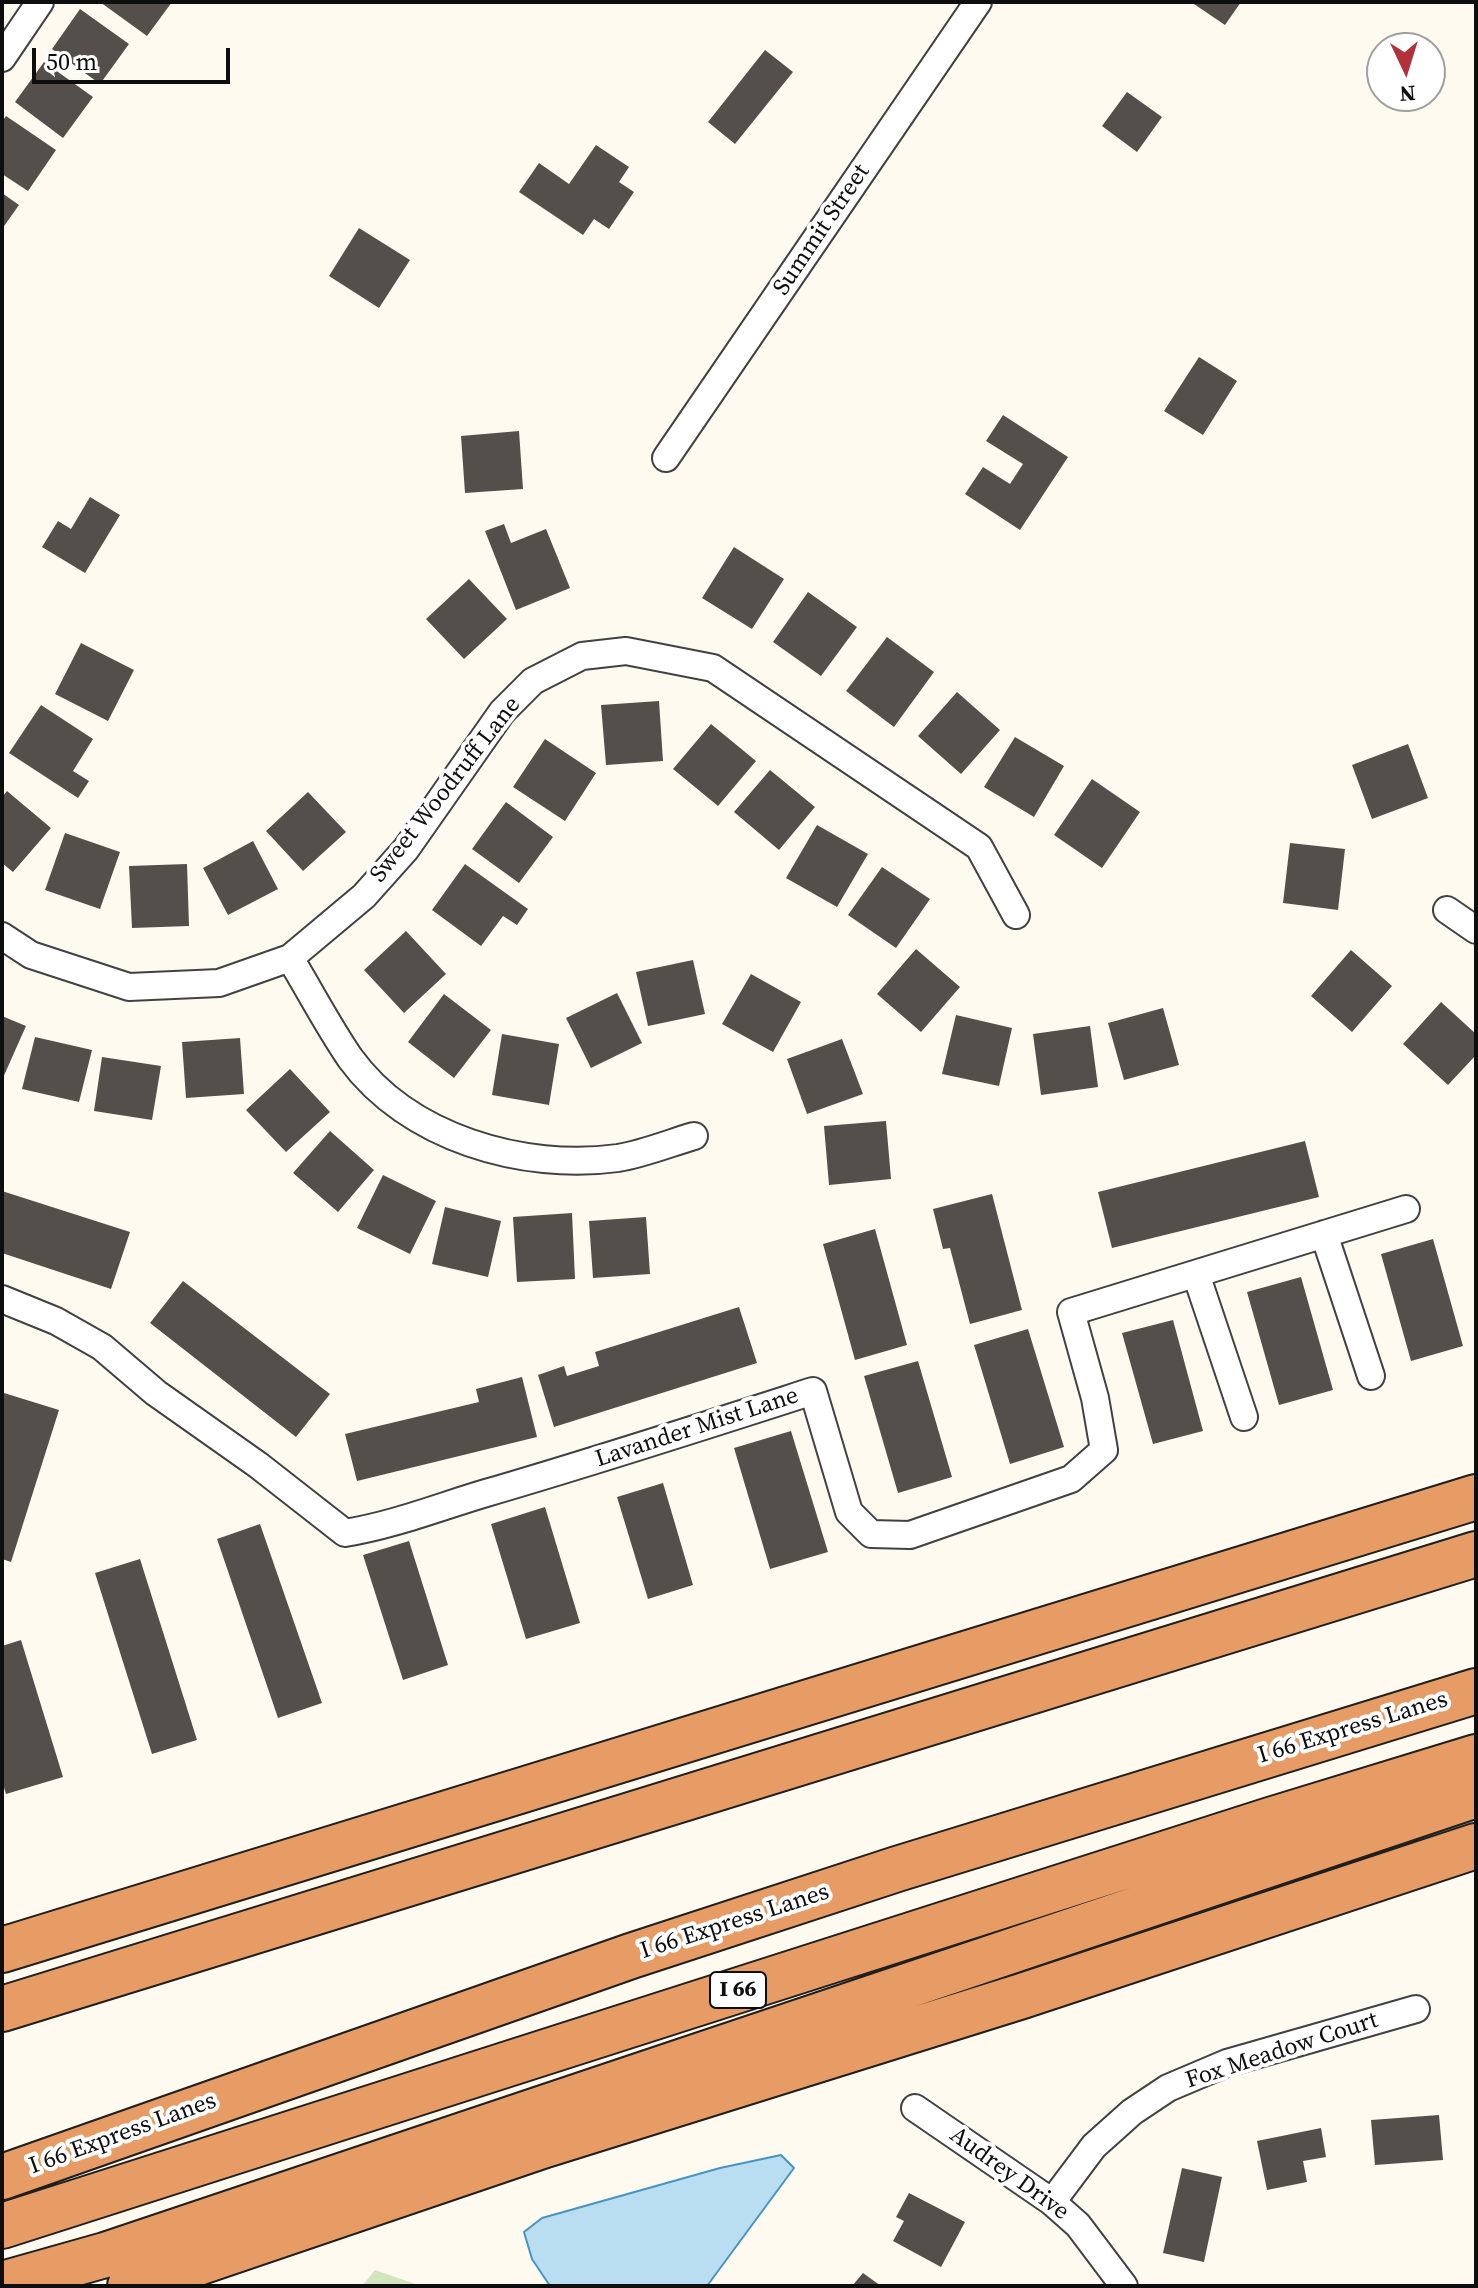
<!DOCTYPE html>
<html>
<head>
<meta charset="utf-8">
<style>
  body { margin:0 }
  #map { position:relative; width:1478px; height:2288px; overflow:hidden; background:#fefaf0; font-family:"Source Serif 4",serif }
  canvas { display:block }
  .frame { position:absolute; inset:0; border:4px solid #0e0e0e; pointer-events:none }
  .north { position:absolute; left:1366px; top:32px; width:80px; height:80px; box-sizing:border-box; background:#fff; border:2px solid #9f9f9f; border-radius:50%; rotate:176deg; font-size:22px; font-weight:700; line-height:32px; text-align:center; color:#0e0e0e }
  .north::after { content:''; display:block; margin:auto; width:28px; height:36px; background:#b1323d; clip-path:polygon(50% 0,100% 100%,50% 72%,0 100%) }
  .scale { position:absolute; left:32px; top:48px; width:198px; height:36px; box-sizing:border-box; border:4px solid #0e0e0e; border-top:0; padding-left:10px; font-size:24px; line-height:28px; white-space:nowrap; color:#0e0e0e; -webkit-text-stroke:6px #fff; paint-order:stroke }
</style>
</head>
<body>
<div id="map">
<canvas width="1478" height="2288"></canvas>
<div class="frame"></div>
<div class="north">N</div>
<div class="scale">50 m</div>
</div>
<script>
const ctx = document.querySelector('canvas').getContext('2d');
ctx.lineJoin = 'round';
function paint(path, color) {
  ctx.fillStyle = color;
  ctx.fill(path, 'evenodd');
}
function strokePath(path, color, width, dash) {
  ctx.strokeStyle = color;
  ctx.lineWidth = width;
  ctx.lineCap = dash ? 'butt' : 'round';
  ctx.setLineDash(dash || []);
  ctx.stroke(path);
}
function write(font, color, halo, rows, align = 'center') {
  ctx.font = font + ' "Source Serif 4",serif';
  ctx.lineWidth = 8;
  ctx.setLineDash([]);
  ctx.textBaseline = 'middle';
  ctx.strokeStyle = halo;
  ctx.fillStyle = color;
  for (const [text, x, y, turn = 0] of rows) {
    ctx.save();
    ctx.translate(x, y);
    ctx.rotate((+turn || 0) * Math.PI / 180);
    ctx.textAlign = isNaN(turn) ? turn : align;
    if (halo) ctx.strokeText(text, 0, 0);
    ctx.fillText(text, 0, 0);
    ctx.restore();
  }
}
paint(new Path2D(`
  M 375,2270 L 421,2286 L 362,2286 Z`), '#d3e5bc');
const water = new Path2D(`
  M 781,2155 L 794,2168 L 707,2286 L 550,2286 L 532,2259 L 524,2232 L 542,2218 L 720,2168 Z`);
paint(water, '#b9def1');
strokePath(water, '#4794c1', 2);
paint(new Path2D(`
  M 100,2 L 172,2 L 147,36 Z
  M 1191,2 L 1241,2 L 1225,25 Z
  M 80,9 L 129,44 L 100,84 L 52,49 Z
  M 765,50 L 793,72 L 735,144 L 708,122 Z
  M 44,62 L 93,97 L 63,138 L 15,102 Z
  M 1127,92 L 1162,117 L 1137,152 L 1102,126 Z
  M 6,116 L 56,150 L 28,191 L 2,174 L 2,122 Z
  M 596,145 L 629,167 L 619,182 L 634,192 L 609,229 L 594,219 L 583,235 L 519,192 L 539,163 L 569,184 Z
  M 2,193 L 19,205 L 2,229 Z
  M 359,228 L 410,260 L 379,308 L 329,276 Z
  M 1199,357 L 1237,381 L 1203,435 L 1164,411 Z
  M 1003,415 L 1068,457 L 1020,530 L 965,494 L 983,467 L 1010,484 L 1023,464 L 986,441 Z
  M 519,431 L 523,489 L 465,493 L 461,436 Z
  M 90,497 L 120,515 L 85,573 L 42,547 L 58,521 L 71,529 Z
  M 504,524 L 511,543 L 546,529 L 570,588 L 516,610 L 485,531 Z
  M 734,547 L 784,579 L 752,629 L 702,598 Z
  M 469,579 L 507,619 L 464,659 L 426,619 Z
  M 808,592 L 857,627 L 821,676 L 773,642 Z
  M 887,637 L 934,672 L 894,727 L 846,691 Z
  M 81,643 L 134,670 L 108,721 L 55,694 Z
  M 957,692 L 1000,730 L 961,774 L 918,736 Z
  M 659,701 L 663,761 L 606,765 L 601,705 Z
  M 41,705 L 93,739 L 73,771 L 89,781 L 78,798 L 9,753 Z
  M 711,724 L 756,761 L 718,806 L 673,769 Z
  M 1015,737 L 1064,766 L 1034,817 L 984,787 Z
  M 545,739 L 596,773 L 565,821 L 513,787 Z
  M 1408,744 L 1428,798 L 1372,819 L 1352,765 Z
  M 770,770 L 815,807 L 779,850 L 734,812 Z
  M 1092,779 L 1140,812 L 1102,868 L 1054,835 Z
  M 7,791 L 51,828 L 13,872 L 2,863 L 2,797 Z
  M 308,792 L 346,832 L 303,871 L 266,831 Z
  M 506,802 L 553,837 L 519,883 L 472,849 Z
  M 817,825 L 868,854 L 837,907 L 786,878 Z
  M 65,833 L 120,852 L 100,909 L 45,890 Z
  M 253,841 L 278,889 L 228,915 L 203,868 Z
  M 1290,843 L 1345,849 L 1338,910 L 1283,903 Z
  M 187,864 L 189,926 L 132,928 L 129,866 Z
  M 465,864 L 528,909 L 517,925 L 503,916 L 481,946 L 432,910 Z
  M 882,867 L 930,899 L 896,948 L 848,915 Z
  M 406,931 L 446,974 L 404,1013 L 364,970 Z
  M 916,949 L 960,987 L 921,1032 L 877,994 Z
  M 1351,950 L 1392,986 L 1352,1032 L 1311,996 Z
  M 693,960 L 705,1014 L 648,1026 L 636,972 Z
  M 751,974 L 801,1002 L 773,1052 L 722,1024 Z
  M 617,993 L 642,1043 L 591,1068 L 566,1018 Z
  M 444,994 L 491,1030 L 454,1078 L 408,1042 Z
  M 1441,1002 L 1476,1034 L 1476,1055 L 1448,1085 L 1403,1044 Z
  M 1163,1008 L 1179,1065 L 1124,1080 L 1108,1023 Z
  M 956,1015 L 1012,1028 L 999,1086 L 942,1074 Z
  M 2,1016 L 26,1026 L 2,1080 Z
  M 1090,1026 L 1098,1087 L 1041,1095 L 1033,1034 Z
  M 502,1034 L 559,1044 L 549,1105 L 492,1095 Z
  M 35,1037 L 92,1050 L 79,1102 L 22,1089 Z
  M 240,1038 L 244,1094 L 186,1098 L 182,1042 Z
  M 842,1039 L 863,1094 L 807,1114 L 787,1059 Z
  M 102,1057 L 161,1066 L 152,1120 L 94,1111 Z
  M 290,1069 L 330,1112 L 286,1152 L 246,1110 Z
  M 886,1121 L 891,1179 L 829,1185 L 824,1126 Z
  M 330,1131 L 374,1170 L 338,1212 L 293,1173 Z
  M 1305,1141 L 1319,1197 L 1112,1248 L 1098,1192 Z
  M 383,1175 L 436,1201 L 410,1254 L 357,1228 Z
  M 2,1191 L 130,1232 L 111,1289 L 2,1253 Z
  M 992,1194 L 1022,1310 L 970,1324 L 950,1248 L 943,1249 L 933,1209 Z
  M 445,1207 L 501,1221 L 488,1277 L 432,1264 Z
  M 572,1213 L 575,1279 L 517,1282 L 513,1217 Z
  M 646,1217 L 650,1274 L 593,1278 L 589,1221 Z
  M 875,1229 L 907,1345 L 855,1360 L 823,1244 Z
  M 1433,1239 L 1463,1346 L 1411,1361 L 1381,1254 Z
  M 1301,1277 L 1333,1390 L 1279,1405 L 1247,1292 Z
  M 183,1281 L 330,1394 L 296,1437 L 150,1323 Z
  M 739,1307 L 757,1363 L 554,1427 L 538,1375 L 564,1366 L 567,1376 L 599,1366 L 595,1352 Z
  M 1173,1320 L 1203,1431 L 1153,1444 L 1122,1333 Z
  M 1028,1329 L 1064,1447 L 1010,1464 L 974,1345 Z
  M 918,1361 L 952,1477 L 898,1493 L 864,1376 Z
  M 522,1377 L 537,1437 L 357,1481 L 345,1434 L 479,1402 L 476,1389 Z
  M 4,1393 L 59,1410 L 11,1562 L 2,1559 Z
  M 791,1431 L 828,1552 L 770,1569 L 734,1448 Z
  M 663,1483 L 693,1585 L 648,1599 L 617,1497 Z
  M 545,1507 L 580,1623 L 526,1639 L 491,1524 Z
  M 260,1524 L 322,1703 L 278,1718 L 217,1539 Z
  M 409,1541 L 448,1665 L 403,1680 L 363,1555 Z
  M 140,1559 L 197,1740 L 152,1754 L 95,1573 Z
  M 21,1640 L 63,1777 L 6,1794 L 2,1781 L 2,1646 Z
  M 1439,2115 L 1443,2160 L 1375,2165 L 1371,2120 Z
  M 1321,2128 L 1326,2157 L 1303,2161 L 1307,2182 L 1267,2190 L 1257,2141 Z
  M 1182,2168 L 1222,2177 L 1204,2262 L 1163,2253 Z
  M 909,2193 L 965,2222 L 941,2267 L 893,2241 L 904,2221 L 896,2217 Z
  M 863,2273 L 881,2286 L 852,2286 Z`), '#554f4b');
const minor = new Path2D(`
  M 2,58 L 40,2
  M 666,458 L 978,2
  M 1447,910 L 1476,930
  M 2,936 L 31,955 L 129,987 L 219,983 L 290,958 L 364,896 L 406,849 L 502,712 L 533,681 L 582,656 L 626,651 L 713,668 L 979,847 L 1016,915
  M 290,958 C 310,991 328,1026 350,1058 C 408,1138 523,1171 618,1158 C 643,1154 670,1143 694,1136
  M 1324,1234 L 1371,1376
  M 1196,1274 L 1244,1417
  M 2,1299 L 56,1321 L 102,1347 L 156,1393 L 258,1465 L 345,1533 C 394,1525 439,1507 486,1493 C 596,1461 704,1426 813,1391 L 849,1512 L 871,1534 L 910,1535 L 1071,1479 L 1104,1450 L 1095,1398 L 1071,1312 L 1406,1209
  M 915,2108 L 1052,2202 L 1078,2225 L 1124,2286
  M 1052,2202 L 1094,2146 L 1132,2112 L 1168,2088 L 1227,2063 L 1416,2009`);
const motorway = new Path2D(`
  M 2,1950 L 1476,1497
  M 2,2009 L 1476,1554
  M 2,2177 L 631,1956 L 897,1869 L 1476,1691
  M 2,2226 L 1270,1820 L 1476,1757
  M 2,2284 L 105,2255 L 1476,1795
  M 130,2286 L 545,2145 L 1022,1996 L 1476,1846`);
strokePath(minor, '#414141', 30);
strokePath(motorway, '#1f1f1f', 48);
strokePath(minor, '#fff', 26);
strokePath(motorway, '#e79c65', 44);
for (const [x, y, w] of [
  [738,1990,56]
]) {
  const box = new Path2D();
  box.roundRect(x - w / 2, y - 18, w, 36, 6);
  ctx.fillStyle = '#fff';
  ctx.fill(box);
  strokePath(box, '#0e0e0e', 2);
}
write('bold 22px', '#0e0e0e', null, [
  ["I 66",738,1990]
]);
write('24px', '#0e0e0e', '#fff', [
  ["Summit Street",822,230,-56],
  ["Sweet Woodruff Lane",446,790,-52],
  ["Lavander Mist Lane",697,1428,-18],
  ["I 66 Express Lanes",1353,1728,-17],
  ["I 66 Express Lanes",735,1922,-18],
  ["Fox Meadow Court",1282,2051,-18],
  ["I 66 Express Lanes",123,2134,-20],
  ["Audrey Drive",1009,2174,36]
]);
</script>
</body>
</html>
